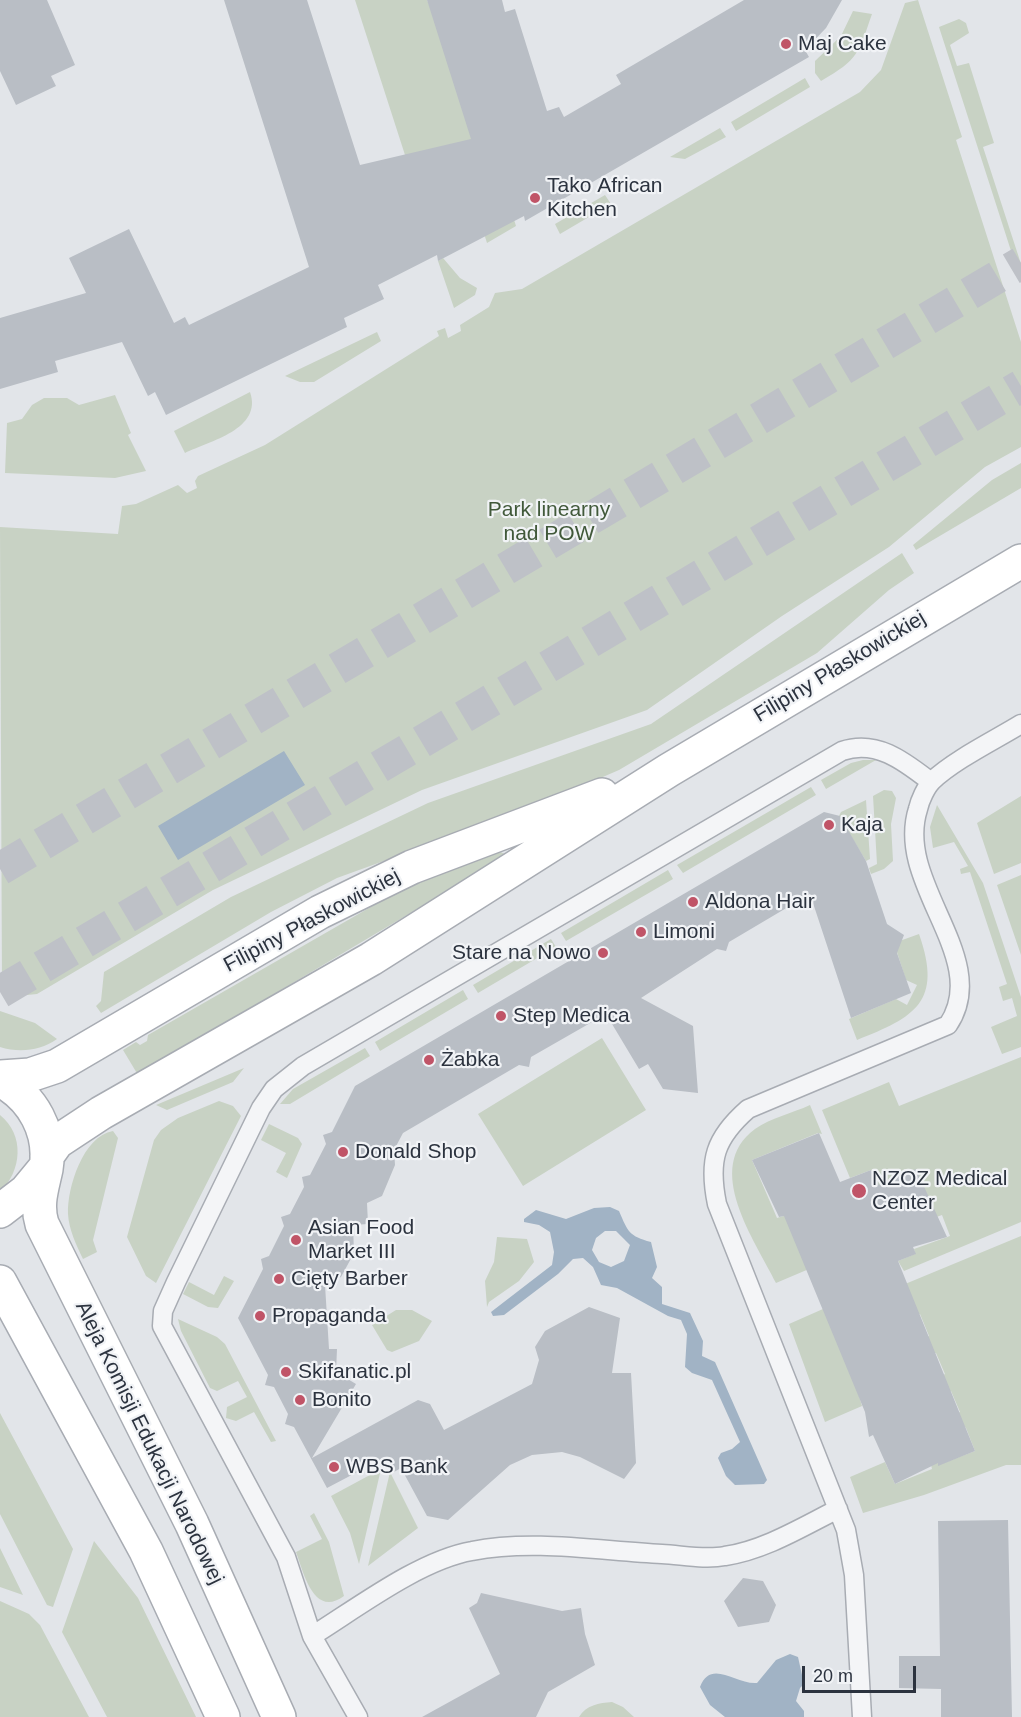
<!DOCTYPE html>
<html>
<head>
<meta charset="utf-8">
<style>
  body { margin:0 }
  #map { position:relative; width:1021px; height:1717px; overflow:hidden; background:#e2e5e9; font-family:Arial,sans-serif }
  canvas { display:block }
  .scale { position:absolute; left:802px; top:1666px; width:114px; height:27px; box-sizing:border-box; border:3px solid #2c333f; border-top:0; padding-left:8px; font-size:18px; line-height:21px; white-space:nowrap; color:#2c333f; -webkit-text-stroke:4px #f1f3f6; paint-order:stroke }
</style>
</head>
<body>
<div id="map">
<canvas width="1021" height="1717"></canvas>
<div class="scale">20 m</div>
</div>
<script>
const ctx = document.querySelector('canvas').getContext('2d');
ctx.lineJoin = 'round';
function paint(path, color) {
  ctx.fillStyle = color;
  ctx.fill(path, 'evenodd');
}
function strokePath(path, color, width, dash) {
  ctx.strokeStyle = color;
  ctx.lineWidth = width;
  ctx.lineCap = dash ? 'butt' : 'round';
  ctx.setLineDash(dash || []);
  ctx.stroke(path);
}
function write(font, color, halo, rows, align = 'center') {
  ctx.font = font + ' Arial,sans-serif';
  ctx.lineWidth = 4.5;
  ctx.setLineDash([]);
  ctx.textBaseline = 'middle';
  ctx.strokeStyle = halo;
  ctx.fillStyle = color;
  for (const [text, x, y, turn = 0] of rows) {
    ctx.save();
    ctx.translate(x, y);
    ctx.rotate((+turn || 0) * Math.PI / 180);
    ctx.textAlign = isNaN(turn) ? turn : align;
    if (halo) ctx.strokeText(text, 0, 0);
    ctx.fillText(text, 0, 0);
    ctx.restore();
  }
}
paint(new Path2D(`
  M 355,0 L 427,0 L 492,149 L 516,226 L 487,243 L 480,221 L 405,155 Z
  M 918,0 L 962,137 L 956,140 L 1021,342 L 1021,447 L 985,467 L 889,547 L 782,616 L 647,710 L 422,790 L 213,890 L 37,994 L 17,996 L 2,989 L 0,527 L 118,534 L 122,506 L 136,504 L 178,485 L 187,493 L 197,488 L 195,481 L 198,476 L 265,445 L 439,336 L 437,331 L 445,328 L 448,338 L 461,331 L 460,325 L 489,307 L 495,293 L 522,289 L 860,92 L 881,70 L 905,3 Z
  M 853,11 L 872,14 C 858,54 859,59 821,81 L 815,73 L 815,61 L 841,36 Z
  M 959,19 L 966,23 L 969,33 L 950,45 L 957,66 L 969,63 L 994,143 L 983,147 L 1021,264 L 1021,282 L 939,27 Z
  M 805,78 L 810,87 L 736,131 L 731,122 Z
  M 720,128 L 726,137 L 685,159 L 670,157 Z
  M 605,195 L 611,204 L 560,234 L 555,224 Z
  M 443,258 L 460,278 L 477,288 L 475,295 L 454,308 L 438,261 Z
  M 377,332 L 381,341 L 314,382 L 300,382 L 285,376 Z
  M 250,392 C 263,429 210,441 185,453 L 174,431 Z
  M 115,395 L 131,433 L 128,435 L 146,471 L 115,478 L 5,473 L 7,423 L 22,419 L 32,405 L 44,398 L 67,398 L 79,405 Z
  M 1021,463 L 1021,488 L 916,550 L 913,545 L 992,480 Z
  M 902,553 L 914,573 L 889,590 L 817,653 L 619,770 L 538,805 L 337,878 L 271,912 L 101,1013 L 96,1006 L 101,1001 L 104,972 L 231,897 L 428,803 L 651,724 Z
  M 863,760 L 876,760 L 826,789 L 821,780 L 851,763 Z
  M 811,787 L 816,795 L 683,873 L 677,865 Z
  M 884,790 L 892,791 L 896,798 L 891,824 L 893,861 L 884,869 L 871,874 L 869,868 L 877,864 L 873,796 Z
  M 1021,796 L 1021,863 L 994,874 L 977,823 Z
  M 866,800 L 870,859 L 866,861 L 839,816 L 841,812 Z
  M 937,805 L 983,883 L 1021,997 L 1021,1047 L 1002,1054 L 991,1027 L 1017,1016 L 1012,998 L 1003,1001 L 999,987 L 1007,984 L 970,872 L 961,874 L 960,869 L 968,866 L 954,842 L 933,848 L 930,827 Z
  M 498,851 L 505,854 L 503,858 L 138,1075 L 123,1050 L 136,1042 L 140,1045 L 147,1041 L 148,1035 L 409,885 Z
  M 668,870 L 673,879 L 566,941 L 561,933 Z
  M 1021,875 L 1021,955 L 997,885 Z
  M 919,934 C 943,1002 915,1017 857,1040 L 849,1019 L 896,999 L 907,1005 L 917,985 L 906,980 L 894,943 Z
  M 551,939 L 556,947 L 478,993 L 473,985 Z
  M 463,990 L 468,999 L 380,1051 L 375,1042 Z
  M 0,1011 L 35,1023 L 57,1039 C 40,1051 19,1053 0,1047 Z
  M 602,1038 L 646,1110 L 523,1186 L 478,1114 Z
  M 365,1048 L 370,1056 L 290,1104 L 280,1104 L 293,1089 Z
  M 1021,1057 L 1021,1222 L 904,1271 L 898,1261 L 915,1254 L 914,1249 L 950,1236 L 942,1215 L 931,1219 L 917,1169 L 893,1179 L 881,1191 L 871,1170 L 850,1178 L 822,1110 L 889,1082 L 899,1106 Z
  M 244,1068 L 233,1082 L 167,1110 L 156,1105 Z
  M 219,1101 L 233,1106 L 241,1116 L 156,1283 L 146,1276 L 127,1237 L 154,1140 L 161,1130 L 178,1118 Z
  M 810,1105 L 822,1134 L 818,1133 L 752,1160 L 777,1218 L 793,1213 L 816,1266 L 776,1283 C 755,1240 702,1168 755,1129 C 770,1118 793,1113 810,1105 Z
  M 0,1115 C 25,1135 22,1171 0,1192 Z
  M 269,1124 L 298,1138 L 302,1144 L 287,1178 L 276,1172 L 286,1153 L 261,1140 Z
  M 113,1131 L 118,1138 L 93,1240 L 97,1252 L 83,1259 C 76,1244 69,1230 68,1214 C 67,1188 83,1136 113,1131 Z
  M 1021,1236 L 1021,1465 L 1006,1465 L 924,1495 L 863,1513 L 850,1477 L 885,1462 L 895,1484 L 932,1469 L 930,1461 L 937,1458 L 941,1464 L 975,1451 L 966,1428 L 954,1415 L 960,1412 L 951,1391 L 945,1393 L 938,1378 L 945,1374 L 936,1353 L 929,1355 L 922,1339 L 929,1336 L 920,1314 L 913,1317 L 893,1289 Z
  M 497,1237 L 527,1239 L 534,1262 L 519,1281 L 489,1302 L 487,1307 L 485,1281 L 494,1262 Z
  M 224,1276 L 234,1281 L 218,1308 L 208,1307 L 183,1294 L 189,1282 L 214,1295 Z
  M 832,1305 L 862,1406 L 825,1422 L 789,1324 Z
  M 396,1310 L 412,1310 L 432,1321 L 419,1341 L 392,1352 L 387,1350 L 372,1325 Z
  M 178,1319 L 217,1337 L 225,1344 L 276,1441 L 271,1442 L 254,1412 L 236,1421 L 226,1418 L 227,1407 L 247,1397 L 238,1381 L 217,1391 L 210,1388 L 181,1331 Z
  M 0,1413 L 73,1549 L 53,1607 L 47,1605 L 0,1514 Z
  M 381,1469 L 359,1564 L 350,1533 L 331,1496 Z
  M 390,1472 L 418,1528 L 368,1566 Z
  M 314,1513 L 329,1542 L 344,1596 C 314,1618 304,1574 296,1552 L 322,1539 L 310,1516 Z
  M 94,1541 L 138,1598 L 196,1717 L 107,1717 L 62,1632 Z
  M 0,1548 L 23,1595 L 0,1587 Z
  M 0,1601 L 29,1614 L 40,1625 L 89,1717 L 0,1717 Z
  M 612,1702 L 623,1707 L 634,1717 L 579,1717 C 586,1705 599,1703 612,1702 Z`), '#c8d2c4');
paint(new Path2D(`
  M 284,751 L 305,785 L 178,860 L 158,826 Z
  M 610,1207 L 619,1211 C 628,1232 629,1236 651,1242 L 657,1267 L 652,1278 L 662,1287 L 662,1304 L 690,1313 L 703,1341 L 702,1356 L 715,1362 L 767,1480 L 764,1484 L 735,1485 L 726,1476 L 718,1458 L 721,1453 L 732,1449 L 740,1442 L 712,1380 L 692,1373 L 685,1367 L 687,1334 L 681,1320 L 668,1316 L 617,1288 L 601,1285 L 593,1267 L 583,1258 L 573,1259 L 558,1274 L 504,1315 L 493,1316 L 491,1312 L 552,1265 L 554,1252 L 550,1232 L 539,1225 L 524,1222 L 524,1219 L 536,1210 L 566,1219 L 594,1208 ZM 605,1231 L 616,1231 L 630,1245 L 624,1261 L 611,1267 L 599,1262 L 592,1250 L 596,1238 Z
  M 790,1654 L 798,1657 L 804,1684 L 800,1688 L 796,1701 L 804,1711 L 804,1717 L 725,1717 L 710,1705 L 700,1687 C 711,1658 736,1685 757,1683 L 776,1660 Z`), '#a1b3c5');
paint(new Path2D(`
  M 0,0 L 47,0 L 75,65 L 51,76 L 56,86 L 16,105 L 0,71 Z
  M 224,0 L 307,0 L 360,165 L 471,139 L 427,0 L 502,0 L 505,12 L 515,9 L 547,111 L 559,107 L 564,117 L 621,84 L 616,75 L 744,0 L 842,0 L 826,28 L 805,50 L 809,57 L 525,221 L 524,216 L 438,261 L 437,255 L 378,285 L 384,299 L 344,318 L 347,327 L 166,415 L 155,392 L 148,396 L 122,342 L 55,361 L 58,372 L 0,389 L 0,318 L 86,293 L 69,258 L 129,229 L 174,323 L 185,317 L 189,325 L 309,267 Z
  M 824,812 L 840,816 L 866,861 L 887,924 L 904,935 L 897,953 L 911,993 L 851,1018 L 810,894 L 729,942 L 726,951 L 717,949 L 641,998 L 693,1026 L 698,1093 L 663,1089 L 648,1064 L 639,1069 L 606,1014 L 531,1057 L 529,1067 L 519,1065 L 403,1133 L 394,1150 L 395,1165 L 382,1196 L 367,1203 L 368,1224 L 353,1225 L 354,1253 L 341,1277 L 325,1285 L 329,1349 L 337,1349 L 336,1372 L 356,1384 L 312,1458 L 418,1400 L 430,1404 L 444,1430 L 532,1384 L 539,1360 L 535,1347 L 545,1331 L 589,1307 L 620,1318 L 612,1373 L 631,1373 L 636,1463 L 624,1479 L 580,1457 L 562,1452 L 532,1455 L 510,1465 L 448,1520 L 427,1516 L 401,1468 L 394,1472 L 386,1457 L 327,1488 L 294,1427 L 285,1424 L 288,1414 L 274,1387 L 265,1385 L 268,1375 L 238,1318 L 263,1269 L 261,1259 L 269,1256 L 284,1226 L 281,1217 L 290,1214 L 304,1187 L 302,1177 L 310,1175 L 326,1144 L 323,1135 L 332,1132 L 355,1086 Z
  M 819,1133 L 840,1182 L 871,1170 L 879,1185 L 916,1169 L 947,1237 L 913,1247 L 916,1254 L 898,1261 L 975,1451 L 938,1466 L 938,1463 L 895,1484 L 873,1435 L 869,1437 L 865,1412 L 784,1216 L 779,1217 L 752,1160 Z
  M 1008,1520 L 1012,1717 L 941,1717 L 941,1689 L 899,1688 L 899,1656 L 940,1656 L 938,1521 Z
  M 743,1578 L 763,1581 L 776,1605 L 769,1622 L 738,1627 L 724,1601 Z
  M 481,1593 L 562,1611 L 581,1608 L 585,1634 L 595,1665 L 548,1692 L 536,1717 L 422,1717 L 500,1674 L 469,1608 L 477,1603 Z`), '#b9bec5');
strokePath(new Path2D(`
  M 0,869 L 1021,263
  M 0,992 L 1021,386`), '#bec1c7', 33, [33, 16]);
const lane = new Path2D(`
  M 312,1636 L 286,1557 L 162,1326 L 163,1311 L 176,1282 L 261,1108 L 274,1089 L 303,1066 L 842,751 C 877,739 905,762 931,782
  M 358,1717 L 312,1636 C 357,1608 420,1560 472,1551 C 533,1539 600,1551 662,1554 C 682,1555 705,1560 725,1556 C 765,1550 802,1527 838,1509
  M 862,1717 L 854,1575 L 846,1530 L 717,1204 C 708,1160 715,1138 748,1109 L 948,1025 C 993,958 894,884 918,809 C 920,800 926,787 932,781 C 954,760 995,740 1021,724`);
const secondary = new Path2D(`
  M 0,1077 L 30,1075 L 57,1066 L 320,912 L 412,867 L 602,795
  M 0,1080 C 33,1097 52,1132 46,1169 C 42,1188 36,1204 42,1224 L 192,1524 L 279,1717
  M 47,1156 L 57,1142 L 101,1113 L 371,959 L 669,770 L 1021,561
  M 0,1211 L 26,1191 L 45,1168
  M 0,1282 L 146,1551 L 223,1717`);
strokePath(lane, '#a8acb3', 21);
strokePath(secondary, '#a8acb3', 36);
strokePath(lane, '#f4f5f7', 18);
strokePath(secondary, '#fff', 33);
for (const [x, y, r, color] of [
  [786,44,6,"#c05467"],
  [535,198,6,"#c05467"],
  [829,825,6,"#c05467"],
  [693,902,6,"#c05467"],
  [641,932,6,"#c05467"],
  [603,953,6,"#c05467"],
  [501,1016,6,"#c05467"],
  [429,1060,6,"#c05467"],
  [343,1152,6,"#c05467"],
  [859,1191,8,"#c05467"],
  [296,1240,6,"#c05467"],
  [279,1279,6,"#c05467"],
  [260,1316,6,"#c05467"],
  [286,1372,6,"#c05467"],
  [300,1400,6,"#c05467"],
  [334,1467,6,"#c05467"]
]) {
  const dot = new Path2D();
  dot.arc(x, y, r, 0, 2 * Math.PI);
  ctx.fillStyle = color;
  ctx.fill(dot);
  strokePath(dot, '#f1f3f6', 2);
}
write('21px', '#2c333f', '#f1f3f6', [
  ["Maj Cake",798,44],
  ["Tako African",547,186],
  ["Kitchen",547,210],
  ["Kaja",841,825],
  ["Aldona Hair",705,902],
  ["Limoni",653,932],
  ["Stare na Nowo",591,953,"right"],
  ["Step Medica",513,1016],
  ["Żabka",441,1060],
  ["Donald Shop",355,1152],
  ["NZOZ Medical",872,1179],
  ["Center",872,1203],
  ["Asian Food",308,1228],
  ["Market III",308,1252],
  ["Cięty Barber",291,1279],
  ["Propaganda",272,1316],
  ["Skifanatic.pl",298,1372],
  ["Bonito",312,1400],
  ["WBS Bank",346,1467]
], 'left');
write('21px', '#41593a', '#f1f3f6', [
  ["Park linearny",549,510],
  ["nad POW",549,534]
]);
write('21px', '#2c333f', '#f1f3f6', [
  ["Filipiny Płaskowickiej",840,667,-31],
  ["Filipiny Płaskowickiej",312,921,-28],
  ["Aleja Komisji Edukacji Narodowej",149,1443,64]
]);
</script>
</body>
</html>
